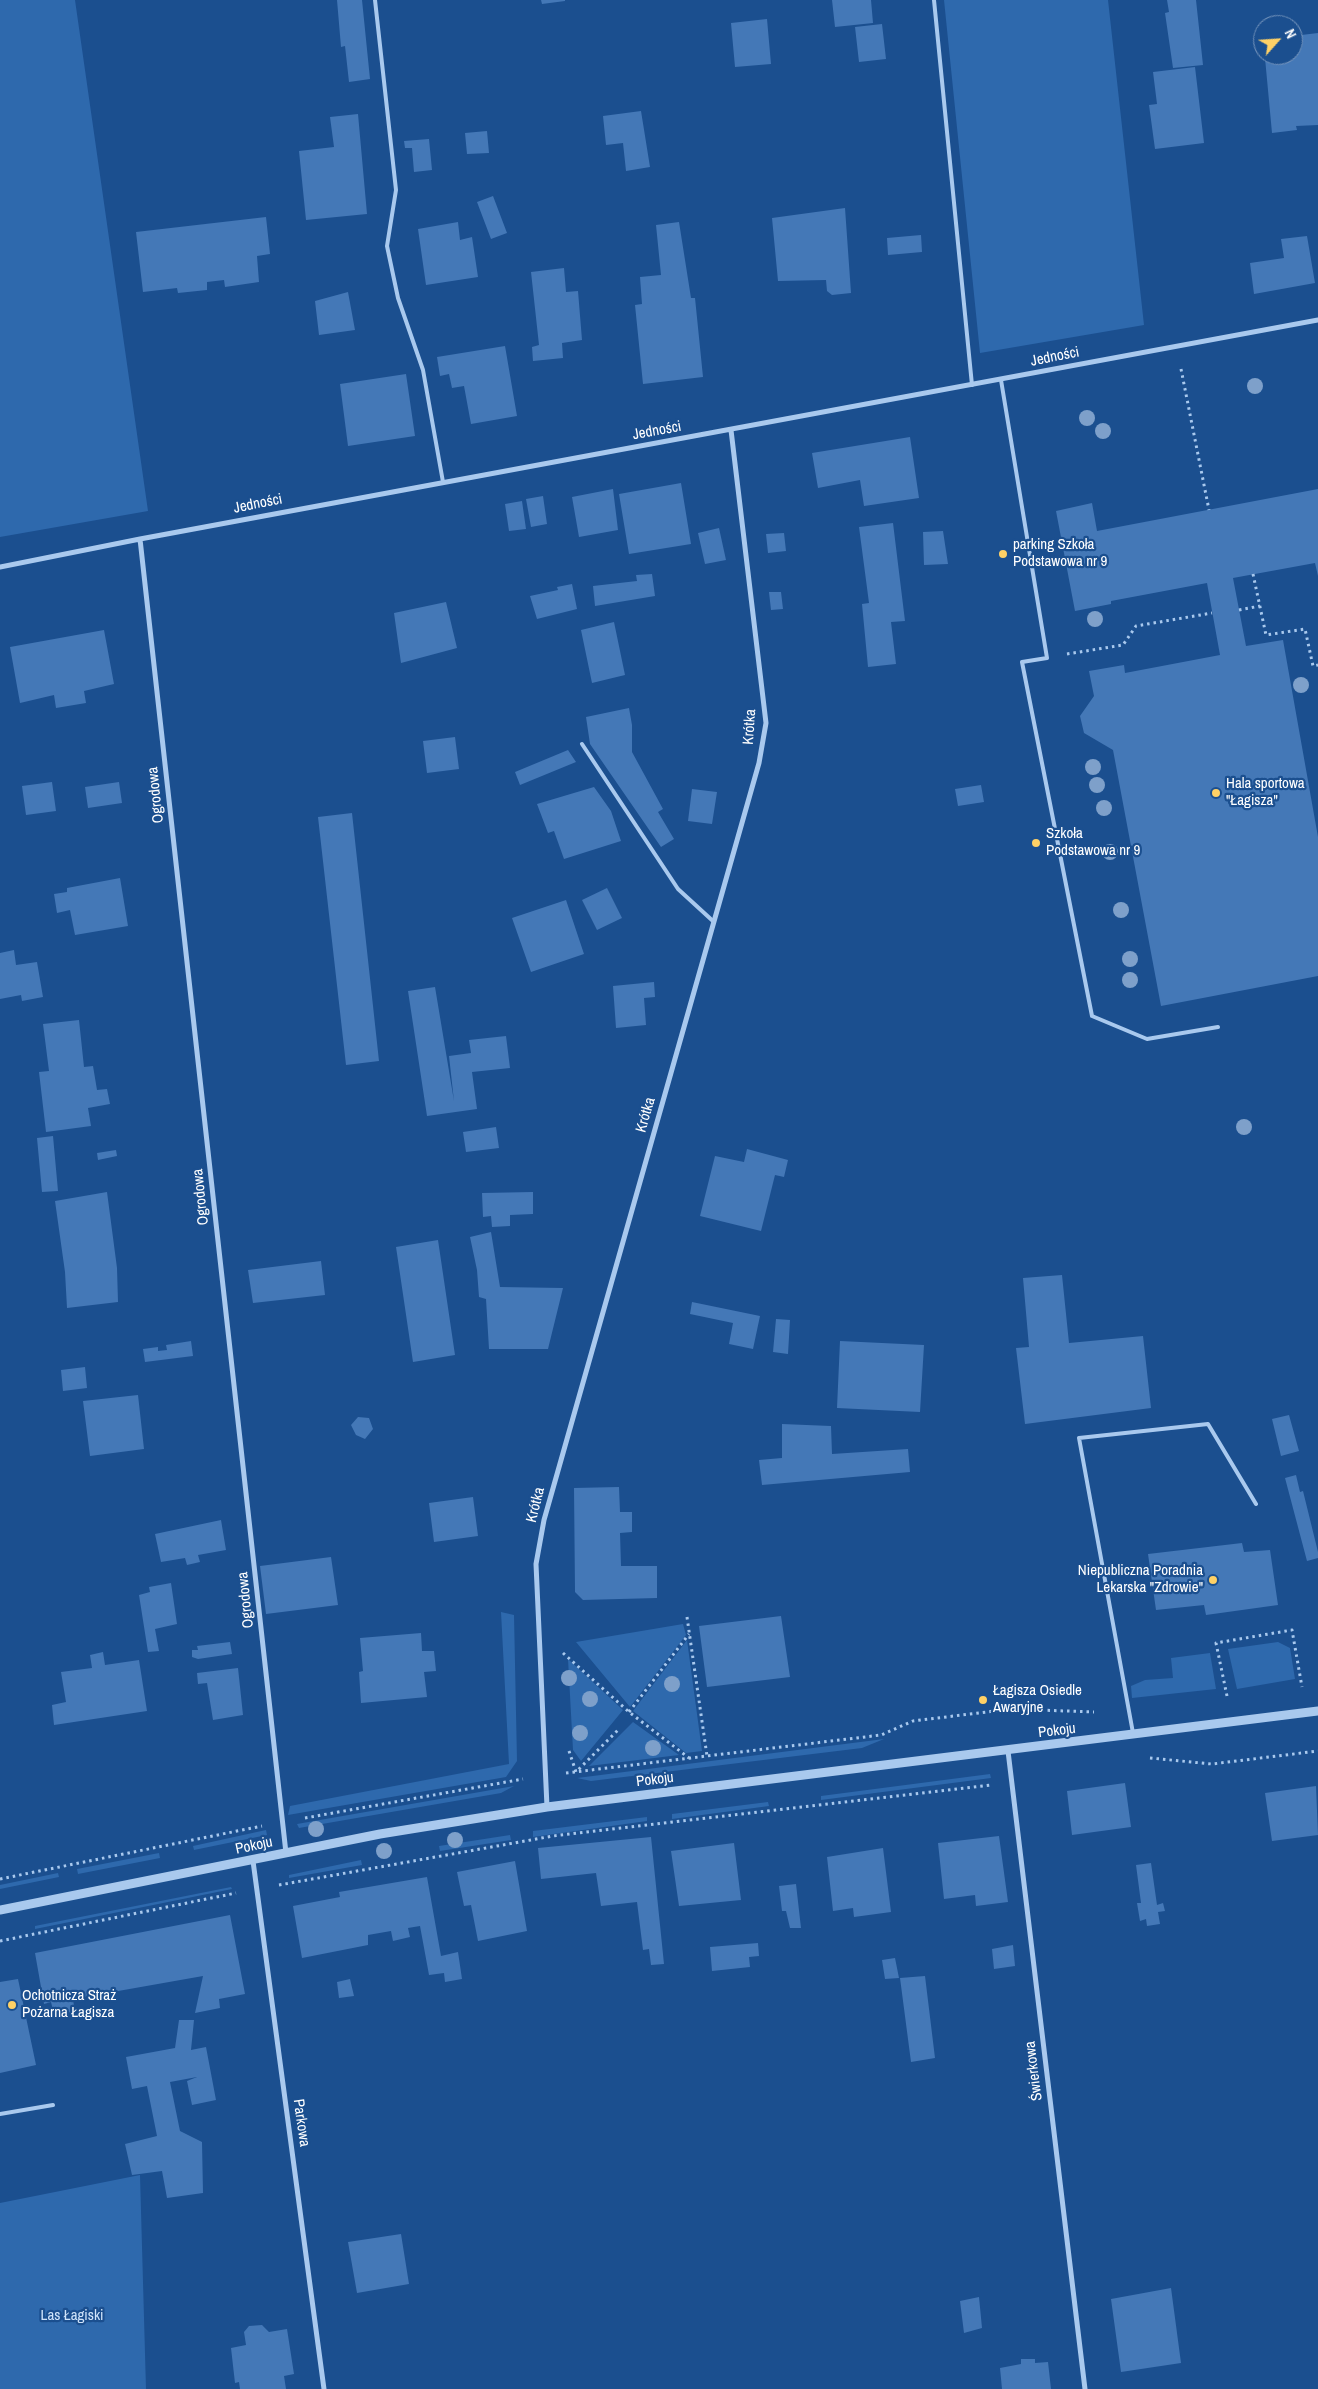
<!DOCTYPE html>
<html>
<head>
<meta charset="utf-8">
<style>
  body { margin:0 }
  #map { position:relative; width:1318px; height:2389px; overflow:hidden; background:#1b4f8f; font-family:"Archivo Narrow",sans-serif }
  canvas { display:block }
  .north { position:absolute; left:1253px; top:15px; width:50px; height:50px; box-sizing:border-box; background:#1b4f8f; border:1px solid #7695bc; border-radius:50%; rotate:64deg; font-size:14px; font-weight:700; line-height:20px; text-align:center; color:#fff }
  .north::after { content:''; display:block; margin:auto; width:18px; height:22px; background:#ffd166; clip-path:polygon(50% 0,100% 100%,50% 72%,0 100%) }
</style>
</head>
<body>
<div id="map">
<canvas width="1318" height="2389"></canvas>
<div class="north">N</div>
</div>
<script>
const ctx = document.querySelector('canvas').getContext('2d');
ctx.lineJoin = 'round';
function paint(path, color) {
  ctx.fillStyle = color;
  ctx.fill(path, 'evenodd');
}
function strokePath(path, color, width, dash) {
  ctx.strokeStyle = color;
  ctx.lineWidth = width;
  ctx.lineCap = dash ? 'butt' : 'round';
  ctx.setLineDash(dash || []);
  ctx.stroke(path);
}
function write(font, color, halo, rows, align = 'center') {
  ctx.font = font + ' "Archivo Narrow",sans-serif';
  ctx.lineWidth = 4.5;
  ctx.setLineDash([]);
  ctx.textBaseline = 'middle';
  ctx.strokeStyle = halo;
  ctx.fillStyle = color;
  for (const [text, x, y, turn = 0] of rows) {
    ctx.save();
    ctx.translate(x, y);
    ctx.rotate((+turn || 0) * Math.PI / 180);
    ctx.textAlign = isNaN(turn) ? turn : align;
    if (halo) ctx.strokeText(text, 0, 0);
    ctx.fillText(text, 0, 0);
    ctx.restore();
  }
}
paint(new Path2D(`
  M 0,0 L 75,0 L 148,511 L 0,537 Z
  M 944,0 L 1108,0 L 1144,325 L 980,353 Z
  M 501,1612 L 514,1615 L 517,1761 L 506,1777 L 288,1815 L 290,1806 L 509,1764 Z
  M 683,1624 L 686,1635 L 630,1707 L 576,1642 Z
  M 687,1640 L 702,1751 L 686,1753 L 633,1711 Z
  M 1278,1642 L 1290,1648 L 1295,1679 L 1237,1689 L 1228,1649 Z
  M 1210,1653 L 1216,1689 L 1132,1698 L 1131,1686 L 1145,1680 L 1173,1678 L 1171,1658 Z
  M 568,1659 L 623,1710 L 581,1761 L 573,1750 Z
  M 633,1722 L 679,1755 L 589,1766 Z
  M 884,1739 L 862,1748 L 591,1781 L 577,1778 Z
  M 990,1774 L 991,1778 L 821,1800 L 821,1796 Z
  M 514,1786 L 501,1793 L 299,1828 L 297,1824 Z
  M 768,1802 L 769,1806 L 672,1819 L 672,1814 Z
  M 647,1817 L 647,1821 L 533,1837 L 533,1831 Z
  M 266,1830 L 267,1835 L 194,1850 L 193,1846 Z
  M 510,1835 L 511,1840 L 440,1851 L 439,1846 Z
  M 159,1853 L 160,1858 L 78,1874 L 77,1869 Z
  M 361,1860 L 362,1865 L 289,1878 L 289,1875 Z
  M 58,1873 L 59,1877 L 0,1889 L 0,1885 Z
  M 231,1887 L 232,1889 L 35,1929 L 35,1926 Z
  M 140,2175 L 146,2389 L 0,2389 L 0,2203 Z`), '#2e69ad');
paint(new Path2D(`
  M 337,0 L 362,0 L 370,79 L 349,82 L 345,46 L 341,47 Z
  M 541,0 L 565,0 L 565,1 L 542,4 Z
  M 832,0 L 871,0 L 873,23 L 835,27 Z
  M 1167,0 L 1196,0 L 1203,65 L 1173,68 L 1165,13 L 1169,12 Z
  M 767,19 L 771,64 L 735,67 L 731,23 Z
  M 882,24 L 886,59 L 859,62 L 855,27 Z
  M 1318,33 L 1318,125 L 1296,126 L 1297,130 L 1272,133 L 1265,58 L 1293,55 L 1293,36 Z
  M 1195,67 L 1204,143 L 1155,149 L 1149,105 L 1157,104 L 1153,72 Z
  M 641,111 L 650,167 L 626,171 L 623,143 L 606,145 L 603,116 Z
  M 358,114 L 367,214 L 306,220 L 299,151 L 334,147 L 330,117 Z
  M 487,131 L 489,153 L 467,154 L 465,133 Z
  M 429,139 L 432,170 L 414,172 L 412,148 L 405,148 L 404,141 Z
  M 493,196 L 507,233 L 491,239 L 477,202 Z
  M 845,208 L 851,293 L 832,295 L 827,291 L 826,280 L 778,281 L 772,218 Z
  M 266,217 L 270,254 L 257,256 L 259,282 L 225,287 L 224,280 L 207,282 L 207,290 L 178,293 L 177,288 L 143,292 L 136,232 Z
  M 458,222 L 460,240 L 472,237 L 478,277 L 426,285 L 418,229 Z
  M 679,222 L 691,298 L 695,298 L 703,377 L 643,384 L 635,305 L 642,304 L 640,277 L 661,275 L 656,225 Z
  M 921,235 L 922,252 L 888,255 L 887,238 Z
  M 1307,236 L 1315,283 L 1254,294 L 1250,263 L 1284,258 L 1281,239 Z
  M 564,268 L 566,292 L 578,291 L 582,340 L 562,343 L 563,358 L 533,361 L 532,347 L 539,345 L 531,272 Z
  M 348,292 L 355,330 L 319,335 L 315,301 Z
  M 505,346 L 517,416 L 471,424 L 464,386 L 452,388 L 449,374 L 440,376 L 437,357 Z
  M 406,374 L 415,436 L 348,446 L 340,384 Z
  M 910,437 L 919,498 L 864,506 L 860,480 L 818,488 L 812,453 Z
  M 681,483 L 691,544 L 629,554 L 619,494 Z
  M 613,489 L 618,530 L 579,537 L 572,497 Z
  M 1318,489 L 1318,576 L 1315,563 L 1233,578 L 1246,646 L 1283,640 L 1318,837 L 1318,976 L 1161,1006 L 1113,750 L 1084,733 L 1080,716 L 1094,696 L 1089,671 L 1124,665 L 1125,673 L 1220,655 L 1207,583 L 1111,601 L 1111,604 L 1075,611 L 1056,511 L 1092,503 L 1097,531 Z
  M 543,496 L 547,524 L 531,527 L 526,499 Z
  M 522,501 L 526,529 L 509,531 L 505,504 Z
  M 893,523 L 905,621 L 891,622 L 896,664 L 868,667 L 862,604 L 869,603 L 859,527 Z
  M 719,528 L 726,560 L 705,564 L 698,533 Z
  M 943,531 L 948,564 L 924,565 L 923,532 Z
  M 784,533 L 786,551 L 768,553 L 766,534 Z
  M 652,574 L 655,596 L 595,606 L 593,586 L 637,581 L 636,575 Z
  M 572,584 L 577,609 L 537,619 L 530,596 L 558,590 L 557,587 Z
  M 769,592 L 781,592 L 783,609 L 771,610 Z
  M 446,602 L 457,648 L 401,663 L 394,613 Z
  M 614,622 L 625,675 L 592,683 L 581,630 Z
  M 104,630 L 114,684 L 84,691 L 86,703 L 56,708 L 54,695 L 20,703 L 10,647 Z
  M 629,708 L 632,725 L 632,752 L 663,809 L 658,812 L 674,839 L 661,847 L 590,744 L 586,717 Z
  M 455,737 L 459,769 L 427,773 L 423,741 Z
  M 568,750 L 576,762 L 520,785 L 515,772 Z
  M 52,782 L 56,811 L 26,815 L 22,786 Z
  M 119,782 L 122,803 L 88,808 L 85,787 Z
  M 981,785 L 984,802 L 958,806 L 955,789 Z
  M 594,787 L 611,811 L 621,841 L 564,859 L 554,831 L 548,833 L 537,804 Z
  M 692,789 L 717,792 L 712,824 L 688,821 Z
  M 352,813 L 379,1061 L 346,1065 L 318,817 Z
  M 120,878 L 128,926 L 75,935 L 70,910 L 57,913 L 54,894 L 67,892 L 67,888 Z
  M 607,888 L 622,918 L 597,930 L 582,900 Z
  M 566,900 L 584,954 L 531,972 L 512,918 Z
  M 14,950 L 16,965 L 37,962 L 43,997 L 22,1001 L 21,995 L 0,999 L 0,953 Z
  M 654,982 L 655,997 L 644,998 L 646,1025 L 616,1028 L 613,986 Z
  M 435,987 L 454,1101 L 449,1056 L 471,1053 L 469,1040 L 506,1036 L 510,1068 L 472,1072 L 477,1109 L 427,1116 L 408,991 Z
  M 79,1020 L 84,1067 L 93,1066 L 97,1090 L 107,1089 L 110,1104 L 88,1108 L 91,1126 L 46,1132 L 39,1072 L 49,1071 L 43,1024 Z
  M 496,1127 L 499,1148 L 466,1152 L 463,1132 Z
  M 53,1136 L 58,1191 L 42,1192 L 37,1138 Z
  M 747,1149 L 788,1160 L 784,1177 L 775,1175 L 761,1231 L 700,1216 L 715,1156 L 744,1162 Z
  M 116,1150 L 117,1156 L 98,1160 L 97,1153 Z
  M 107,1192 L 117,1268 L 118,1302 L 67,1308 L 65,1272 L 55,1201 Z
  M 533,1192 L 533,1214 L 510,1215 L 510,1226 L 492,1227 L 491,1216 L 483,1217 L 482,1193 Z
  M 491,1232 L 500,1287 L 563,1288 L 548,1349 L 489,1349 L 486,1299 L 479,1297 L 477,1270 L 470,1237 Z
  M 438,1240 L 455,1355 L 413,1362 L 396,1247 Z
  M 321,1261 L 325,1295 L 253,1303 L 248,1270 Z
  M 1062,1275 L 1069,1343 L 1143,1336 L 1151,1408 L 1025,1424 L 1016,1348 L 1029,1347 L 1023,1278 Z
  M 692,1302 L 760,1316 L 753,1349 L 729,1344 L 733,1323 L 690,1314 Z
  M 776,1319 L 790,1320 L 788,1354 L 773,1352 Z
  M 191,1341 L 193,1356 L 145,1362 L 143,1349 L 158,1347 L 158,1351 L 167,1350 L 166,1345 Z
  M 840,1341 L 924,1345 L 920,1412 L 837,1408 Z
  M 85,1367 L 87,1388 L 63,1391 L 61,1370 Z
  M 138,1395 L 144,1449 L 90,1456 L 83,1401 Z
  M 1289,1415 L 1299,1451 L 1281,1456 L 1272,1419 Z
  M 358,1417 L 369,1418 L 373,1429 L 365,1439 L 356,1435 L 351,1425 Z
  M 782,1424 L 831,1426 L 832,1454 L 908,1449 L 910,1472 L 762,1485 L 759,1460 L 782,1458 Z
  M 1296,1475 L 1300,1492 L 1303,1491 L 1318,1552 L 1318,1558 L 1307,1561 L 1285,1478 Z
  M 619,1487 L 620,1512 L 632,1512 L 632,1532 L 620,1533 L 621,1566 L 657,1566 L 657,1598 L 583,1600 L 575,1592 L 574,1488 Z
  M 473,1497 L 478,1536 L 434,1542 L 429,1503 Z
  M 221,1520 L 226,1550 L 198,1555 L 200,1562 L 187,1565 L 185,1558 L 161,1562 L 155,1534 Z
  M 1242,1543 L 1244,1552 L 1270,1550 L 1278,1605 L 1206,1615 L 1204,1605 L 1156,1610 L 1148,1554 Z
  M 331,1557 L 338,1605 L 266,1614 L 260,1566 Z
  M 171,1583 L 177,1624 L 155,1629 L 159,1651 L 148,1652 L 139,1595 L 150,1592 L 149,1587 Z
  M 781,1616 L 790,1677 L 707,1687 L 699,1626 Z
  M 421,1633 L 422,1651 L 434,1651 L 436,1671 L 424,1672 L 427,1697 L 361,1703 L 359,1672 L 363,1671 L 360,1638 Z
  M 230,1642 L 232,1654 L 198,1659 L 192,1657 L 192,1650 L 198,1650 L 197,1646 Z
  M 103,1652 L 105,1665 L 139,1660 L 147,1711 L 54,1725 L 52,1705 L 66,1702 L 61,1672 L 92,1668 L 90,1655 Z
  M 238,1668 L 243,1715 L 213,1720 L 207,1683 L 198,1684 L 197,1673 Z
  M 1125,1783 L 1131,1827 L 1072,1835 L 1067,1791 Z
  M 1316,1786 L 1318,1835 L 1272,1841 L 1265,1793 Z
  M 999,1836 L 1008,1902 L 976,1906 L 975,1895 L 944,1899 L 938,1843 Z
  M 651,1837 L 664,1964 L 651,1965 L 649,1949 L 643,1950 L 637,1902 L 601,1906 L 596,1873 L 541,1879 L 538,1848 Z
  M 734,1843 L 741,1900 L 679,1906 L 671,1851 Z
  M 883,1848 L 891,1912 L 854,1917 L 853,1908 L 833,1911 L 827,1857 Z
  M 515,1861 L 527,1931 L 478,1941 L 471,1905 L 464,1906 L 457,1872 Z
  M 1151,1863 L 1157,1905 L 1163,1903 L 1165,1911 L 1158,1912 L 1160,1924 L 1147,1926 L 1146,1919 L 1140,1921 L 1137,1903 L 1141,1903 L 1136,1865 Z
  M 427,1877 L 441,1956 L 458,1952 L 462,1979 L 445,1982 L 444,1973 L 429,1975 L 420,1926 L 408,1928 L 410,1937 L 393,1941 L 391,1931 L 368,1935 L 368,1945 L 302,1958 L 293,1906 L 340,1897 L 339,1892 Z
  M 796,1884 L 801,1928 L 790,1928 L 786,1911 L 782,1911 L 779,1886 Z
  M 230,1915 L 245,1994 L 219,1999 L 220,2008 L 195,2013 L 203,1976 L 73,1999 L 75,2013 L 55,2018 L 51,2002 L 44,2004 L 35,1953 Z
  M 758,1943 L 759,1956 L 749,1957 L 750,1967 L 712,1971 L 710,1947 Z
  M 1013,1945 L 1015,1966 L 994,1969 L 992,1949 Z
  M 895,1958 L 899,1978 L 885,1979 L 882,1960 Z
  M 925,1976 L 935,2058 L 911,2062 L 900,1978 Z
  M 18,1979 L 36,2065 L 0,2073 L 0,1982 Z
  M 350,1979 L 354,1996 L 339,1998 L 337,1982 Z
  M 179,2020 L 194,2020 L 191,2050 L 206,2047 L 216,2100 L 192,2105 L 187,2081 L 197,2077 L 170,2082 L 180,2131 L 202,2142 L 203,2193 L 167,2198 L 162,2171 L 132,2175 L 125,2144 L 157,2136 L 147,2086 L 132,2089 L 126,2057 L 175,2048 Z
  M 401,2234 L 409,2284 L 357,2293 L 348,2242 Z
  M 1171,2288 L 1181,2363 L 1121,2372 L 1111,2299 Z
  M 979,2297 L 982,2328 L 964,2333 L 960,2301 Z
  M 262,2325 L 269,2332 L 287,2329 L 294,2374 L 284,2376 L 286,2389 L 240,2389 L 239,2382 L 235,2383 L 231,2348 L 246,2345 L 244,2332 L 249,2326 Z
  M 1021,2359 L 1035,2359 L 1035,2363 L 1048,2362 L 1051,2389 L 1002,2389 L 1000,2368 L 1021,2364 Z`), '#4478b7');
strokePath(new Path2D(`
  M 1181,369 L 1209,510
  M 1253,574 L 1266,635 L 1305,629 L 1313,666 L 1318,665
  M 1239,610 L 1260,606
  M 1067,654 L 1123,645 L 1136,626 L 1212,613
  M 687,1617 L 707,1756
  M 563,1653 L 629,1712 L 689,1758
  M 1227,1696 L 1216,1643 L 1292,1630 L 1302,1687
  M 629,1712 L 689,1634
  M 569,1751 L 576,1772 L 618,1730
  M 1150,1758 L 1212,1764 L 1318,1751
  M 566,1773 L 881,1735 L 913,1721 L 1011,1709 L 1094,1712
  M 305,1818 L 523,1779
  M 0,1879 L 262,1826
  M 279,1885 L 553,1836 L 991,1785
  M 0,1941 L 236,1893`), '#a9c9ee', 3, [2.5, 4]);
strokePath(new Path2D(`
  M 375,0 L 396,190 L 387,246 L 398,298 L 423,370 L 443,482
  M 934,0 L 972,385
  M 1001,380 L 1047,658 L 1022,662 L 1092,1016 L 1147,1039 L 1218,1027
  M 582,744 L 678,889 L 714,922
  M 1133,1733 L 1079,1438 L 1208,1424 L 1256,1504
  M 0,2114 L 53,2105`), '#a9c9ee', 4);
strokePath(new Path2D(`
  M 140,539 L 286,1853
  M 0,567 L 140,539 L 1318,320
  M 1008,1751 L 1085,2389
  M 547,1807 L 536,1564 L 544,1520 L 759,763 L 766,723 L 731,430
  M 253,1861 L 324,2389`), '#a9c9ee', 5);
strokePath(new Path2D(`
  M 0,1910 L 380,1834 L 547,1807 L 1318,1711`), '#a9c9ee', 9);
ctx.fillStyle = '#7ea0ca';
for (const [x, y] of [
  [1255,386],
  [1087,418],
  [1103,431],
  [1095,619],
  [1301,685],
  [1093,767],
  [1097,785],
  [1104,808],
  [1110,852],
  [1121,910],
  [1130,959],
  [1130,980],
  [1244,1127],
  [569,1678],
  [672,1684],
  [590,1699],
  [580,1733],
  [653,1748],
  [316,1829],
  [455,1840],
  [384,1851]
]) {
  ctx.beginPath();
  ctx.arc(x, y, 8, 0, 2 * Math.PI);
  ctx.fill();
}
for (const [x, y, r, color] of [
  [1003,554,5,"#ffd166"],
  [1216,793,5,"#ffd166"],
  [1036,843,5,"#ffd166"],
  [1213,1580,5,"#ffd166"],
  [983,1700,5,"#ffd166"],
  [12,2005,5,"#ffd166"]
]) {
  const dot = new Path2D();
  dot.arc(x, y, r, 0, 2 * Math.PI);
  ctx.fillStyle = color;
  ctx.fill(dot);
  strokePath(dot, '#1b4f8f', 2);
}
write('15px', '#fff', '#1b4f8f', [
  ["Jedności",1055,357,-11],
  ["Jedności",657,431,-10],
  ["Jedności",258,504,-11],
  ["Krótka",750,727,-86],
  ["Ogrodowa",156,795,-96],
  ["Krótka",646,1115,-74],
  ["Ogrodowa",201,1197,-96],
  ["Krótka",536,1505,-76],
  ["Ogrodowa",246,1600,-96],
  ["Pokoju",1057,1731,-7],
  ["Pokoju",655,1780,-7],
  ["Pokoju",254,1846,-12],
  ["Świerkowa",1034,2071,-97],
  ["Parkowa",301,2123,82]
]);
write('15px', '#fff', '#1b4f8f', [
  ["parking Szkoła",1013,545],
  ["Podstawowa nr 9",1013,562],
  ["Hala sportowa",1226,784],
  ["\"Łagisza\"",1226,801],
  ["Szkoła",1046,834],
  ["Podstawowa nr 9",1046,851],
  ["Niepubliczna Poradnia",1203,1571,"right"],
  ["Lekarska \"Zdrowie\"",1203,1588,"right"],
  ["Łagisza Osiedle",993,1691],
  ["Awaryjne",993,1708],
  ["Ochotnicza Straż",22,1996],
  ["Pożarna Łagisza",22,2013]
], 'left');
write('15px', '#cfe3fa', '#1b4f8f', [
  ["Las Łagiski",72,2316]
]);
</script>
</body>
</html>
